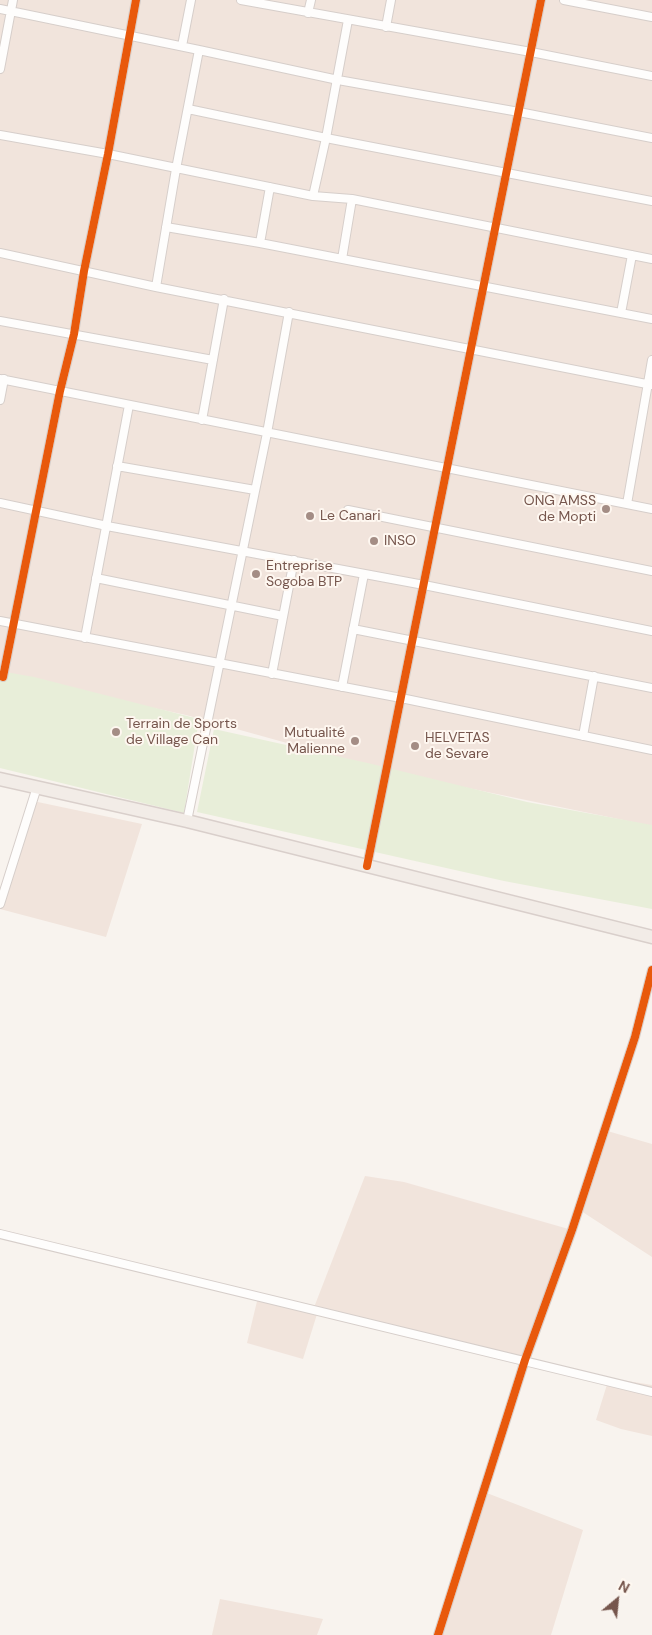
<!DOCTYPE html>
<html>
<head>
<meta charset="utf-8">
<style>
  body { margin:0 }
  #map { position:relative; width:652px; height:1635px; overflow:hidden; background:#f8f3ee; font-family:"DM Sans",sans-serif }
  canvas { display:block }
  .north { position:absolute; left:592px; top:1575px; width:50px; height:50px; -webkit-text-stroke:4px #fef7f0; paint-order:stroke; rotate:28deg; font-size:14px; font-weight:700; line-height:20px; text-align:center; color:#76564d }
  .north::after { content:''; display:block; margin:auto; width:18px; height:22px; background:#76564d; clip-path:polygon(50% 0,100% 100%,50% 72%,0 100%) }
</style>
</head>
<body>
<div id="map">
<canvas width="652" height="1635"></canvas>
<div class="north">N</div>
</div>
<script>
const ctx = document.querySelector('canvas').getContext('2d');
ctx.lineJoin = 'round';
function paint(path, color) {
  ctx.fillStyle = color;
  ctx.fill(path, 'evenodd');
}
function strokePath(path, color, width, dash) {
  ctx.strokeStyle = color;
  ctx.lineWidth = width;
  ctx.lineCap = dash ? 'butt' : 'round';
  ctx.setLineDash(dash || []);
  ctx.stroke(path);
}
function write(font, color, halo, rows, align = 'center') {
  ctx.font = font + ' "DM Sans",sans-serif';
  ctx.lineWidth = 4;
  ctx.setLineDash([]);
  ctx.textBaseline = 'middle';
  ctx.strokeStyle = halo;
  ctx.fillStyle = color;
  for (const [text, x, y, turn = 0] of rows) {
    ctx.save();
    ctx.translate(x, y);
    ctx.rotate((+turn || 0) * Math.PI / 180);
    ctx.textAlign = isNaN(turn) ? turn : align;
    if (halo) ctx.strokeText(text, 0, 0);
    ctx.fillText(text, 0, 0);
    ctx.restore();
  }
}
paint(new Path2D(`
  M 0,0 L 652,0 L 652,826 L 395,773 L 186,715 L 0,675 Z
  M 33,801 L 142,824 L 106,937 L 0,909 L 0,904 Z
  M 604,1130 L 652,1144 L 652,1257 L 578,1209 Z
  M 365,1176 L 404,1182 L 572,1230 L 525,1360 L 318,1311 L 303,1359 L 247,1343 L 258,1297 L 313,1310 Z
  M 609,1378 L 652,1385 L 652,1436 L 621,1429 L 596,1420 Z
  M 479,1490 L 583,1530 L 551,1635 L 434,1635 Z
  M 220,1599 L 323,1619 L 317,1635 L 212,1635 Z`), '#f1e4dc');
paint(new Path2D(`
  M 0,671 L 34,677 L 199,719 L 184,813 L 0,768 Z
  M 214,729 L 372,764 L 527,802 L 652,825 L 652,909 L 504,881 L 197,812 Z`), '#e8eed9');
const minor = new Path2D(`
  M 241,0 L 531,52 L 652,76
  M 564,0 L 652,17
  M 0,9 L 199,50 L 338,80 L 519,112 L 652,138
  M 308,13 L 311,0
  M 386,27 L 391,0
  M 182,46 L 191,0
  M 0,69 L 13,0
  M 188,109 L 326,138 L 652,201
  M 0,135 L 108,154 L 313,196 L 352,199 L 652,259
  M 313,196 L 326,138 L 348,20
  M 166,227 L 260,243 L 652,319
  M 260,243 L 270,187
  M 0,253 L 156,287 L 652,385
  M 342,259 L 352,199
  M 156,287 L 176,169 L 199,50
  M 621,313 L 632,255
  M 0,321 L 213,360
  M 0,379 L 652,509
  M 0,400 L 4,379
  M 202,420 L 224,299
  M 117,466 L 255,490
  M 0,503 L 107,526 L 424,585 L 652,631
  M 627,504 L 652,360
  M 348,510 L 652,571
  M 96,578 L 283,616
  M 0,621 L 401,698 L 652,750
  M 353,629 L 652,688
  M 85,638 L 129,405
  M 272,674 L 294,560
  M 3,677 L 60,391 L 74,334 L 84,271 L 108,154 L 136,0
  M 342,687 L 364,574
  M 583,736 L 594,676
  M 187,821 L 267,433 L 289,312
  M 367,866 L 541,0
  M 0,904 L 37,787
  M 0,1234 L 652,1392
  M 438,1635 L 525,1360 L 572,1230 L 635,1037 L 652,970`);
const primary = new Path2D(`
  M 0,779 L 187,821 L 652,937`);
strokePath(minor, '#d6ceca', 10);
strokePath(primary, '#d9cfcb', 15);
strokePath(minor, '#fefdfc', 8);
strokePath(primary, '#f2ece7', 12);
strokePath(new Path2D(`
  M 3,677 L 60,391 L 74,334 L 84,271 L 108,154 L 136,0
  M 367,866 L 541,0
  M 438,1635 L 525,1360 L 572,1230 L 635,1037 L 652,970`), '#e8590c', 8);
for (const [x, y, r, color] of [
  [606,509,5,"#a48d85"],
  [310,516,5,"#a48d85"],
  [374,541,5,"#a48d85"],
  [256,574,5,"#a48d85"],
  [116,732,5,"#a48d85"],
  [355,741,5,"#a48d85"],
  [415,746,5,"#a48d85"]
]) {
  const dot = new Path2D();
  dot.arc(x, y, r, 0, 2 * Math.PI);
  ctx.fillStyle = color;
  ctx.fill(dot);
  strokePath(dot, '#fef7f0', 2);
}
write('14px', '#76564d', '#fef7f0', [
  ["ONG AMSS",596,501,"right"],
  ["de Mopti",596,517,"right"],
  ["Le Canari",320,516],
  ["INSO",384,541],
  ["Entreprise",266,566],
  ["Sogoba BTP",266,582],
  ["Terrain de Sports",126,724],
  ["de Village Can",126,740],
  ["Mutualité",345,733,"right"],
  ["Malienne",345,749,"right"],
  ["HELVETAS",425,738],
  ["de Sevare",425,754]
], 'left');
</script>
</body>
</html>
